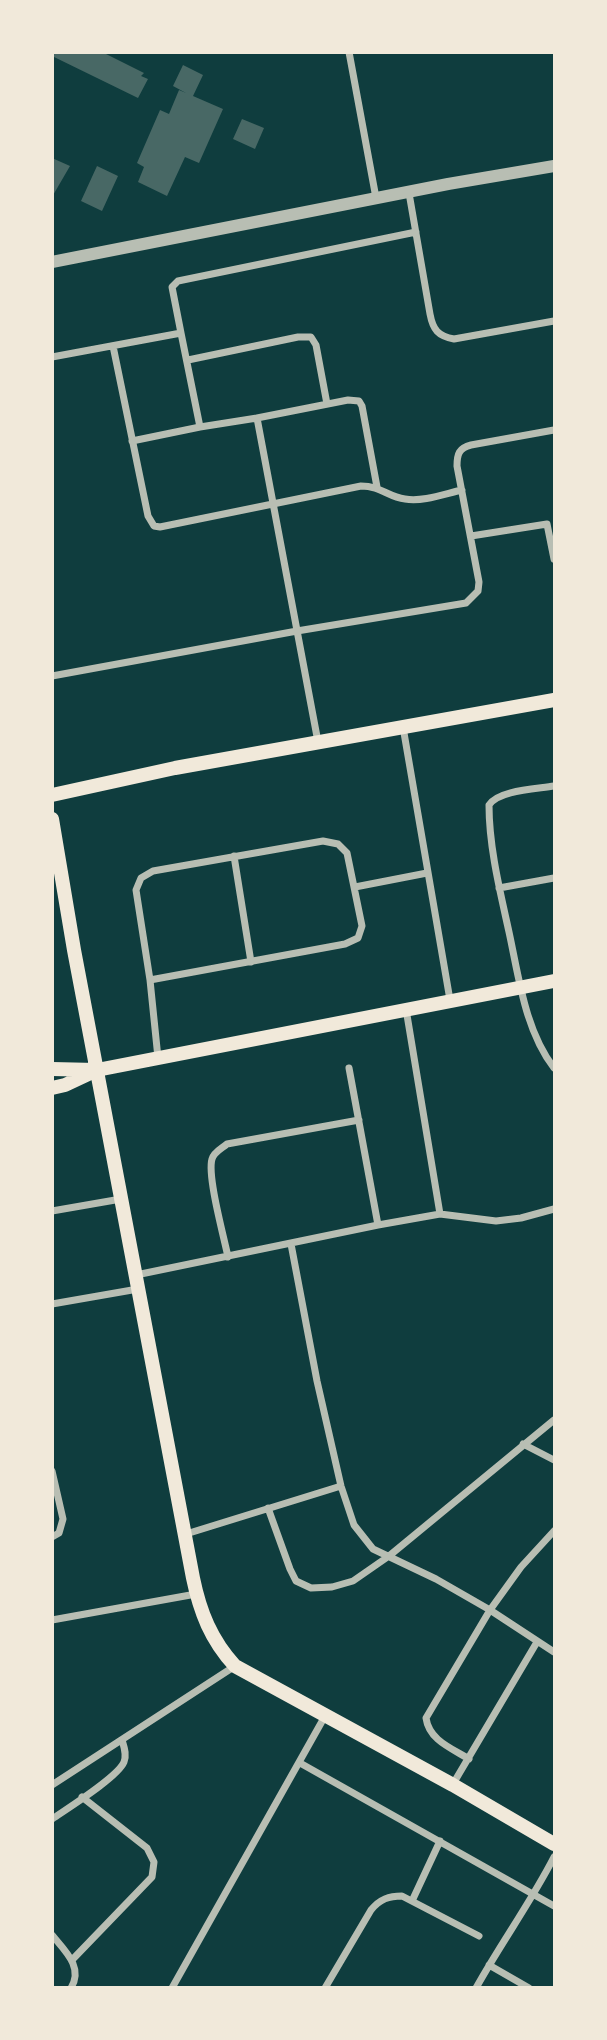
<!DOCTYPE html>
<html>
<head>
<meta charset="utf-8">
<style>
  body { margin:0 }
  #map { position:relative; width:607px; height:2040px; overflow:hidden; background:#0f3d3e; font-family:Lora,serif }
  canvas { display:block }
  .frame { position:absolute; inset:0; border:54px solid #f1e9da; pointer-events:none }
</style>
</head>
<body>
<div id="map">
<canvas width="607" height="2040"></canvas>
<div class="frame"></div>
</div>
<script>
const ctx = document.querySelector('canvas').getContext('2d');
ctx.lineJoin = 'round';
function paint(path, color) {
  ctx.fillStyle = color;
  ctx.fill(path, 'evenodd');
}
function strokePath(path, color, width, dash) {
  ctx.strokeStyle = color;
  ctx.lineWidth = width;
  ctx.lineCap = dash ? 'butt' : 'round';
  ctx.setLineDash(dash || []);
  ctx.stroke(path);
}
paint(new Path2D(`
  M 52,52 L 102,52 L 144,73 L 141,76 L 148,79 L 138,98 L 52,56 Z
  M 183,65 L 203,75 L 193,96 L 223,109 L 199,163 L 185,157 L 167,196 L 138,182 L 144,167 L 137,163 L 160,110 L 169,114 L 179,90 L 186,93 L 173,86 Z
  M 242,119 L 264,128 L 255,149 L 233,139 Z
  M 52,158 L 70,166 L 52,197 Z
  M 97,166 L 118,176 L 102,211 L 81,201 Z`), '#486865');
strokePath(new Path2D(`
  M 349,52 L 376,198
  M 409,193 L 430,314 C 433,330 438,336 454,339 L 554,321
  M 181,333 L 172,287 L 178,281 L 416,232
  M 113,346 L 148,516 L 154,526 L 160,527 L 361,486 C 381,486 388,497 405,499 C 423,502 444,494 462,490
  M 52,357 L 181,333 L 200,427 L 257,418 L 318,742
  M 188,360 L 298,337 L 311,337 L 316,345 L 327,404
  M 257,418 L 348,400 L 359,401 L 362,406 L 377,487
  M 132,441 L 200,427
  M 471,536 L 547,524 L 554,559
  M 52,676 L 297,631 L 466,603 L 478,591 L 479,582 L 457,466 C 457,454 459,448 471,445 L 554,430
  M 403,727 L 450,1000
  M 554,786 C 537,789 498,790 489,805 C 489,847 500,891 509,932 C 519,978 525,1030 554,1068
  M 234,856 L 251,962
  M 355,887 L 427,873
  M 499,888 L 554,878
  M 150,980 L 345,944 L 358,938 L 362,926 L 347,853 L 338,844 L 323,841 L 153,871 L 141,878 L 136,890 L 150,980 L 158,1058
  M 406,1009 L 440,1214
  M 349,1068 L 378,1225
  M 52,1211 L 121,1199
  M 291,1244 L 317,1381 L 341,1486 L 354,1525 L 373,1549 L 436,1579 L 490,1610 L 554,1652
  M 228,1257 C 224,1237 207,1176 212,1159 C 214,1152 221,1149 227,1144 L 359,1120
  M 136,1275 L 378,1225 L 440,1214 L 496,1221 L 521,1218 L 554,1209
  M 52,1304 L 138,1289
  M 523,1444 L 554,1460
  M 52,1471 L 63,1519 L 59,1533 L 52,1537
  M 268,1508 L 290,1569 L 296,1581 L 311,1588 L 332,1587 L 353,1581 L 389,1556 L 554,1420
  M 186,1534 L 341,1486
  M 52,1620 L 196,1594
  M 469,1759 C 451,1748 429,1740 426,1718 L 490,1610 L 521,1567 L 554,1531
  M 300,1763 L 554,1906
  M 453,1784 L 537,1642
  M 52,1785 L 235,1666
  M 52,1819 C 68,1808 118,1777 124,1762 C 127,1754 124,1747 122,1740
  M 412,1901 L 440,1841
  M 52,1935 C 64,1950 84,1967 71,1988
  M 72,1960 L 152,1877 L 154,1862 L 147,1848 L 82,1797
  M 489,1965 L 529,1988
  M 172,1988 L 325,1716
  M 325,1988 L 371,1910 C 380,1899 389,1896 402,1896 L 479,1936
  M 476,1988 C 501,1943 531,1902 554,1857`), '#b8beb3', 7);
strokePath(new Path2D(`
  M 52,262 L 448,184 L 554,166`), '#b8beb3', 12);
strokePath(new Path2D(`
  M 52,795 L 175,768 L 554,700
  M 52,819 L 74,950 L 193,1578 C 200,1612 211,1640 235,1666 L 453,1785 L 554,1844
  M 52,1069 L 96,1070
  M 52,1088 L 65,1085 L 97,1070 L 554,981`), '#f1e9da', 14);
</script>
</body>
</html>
